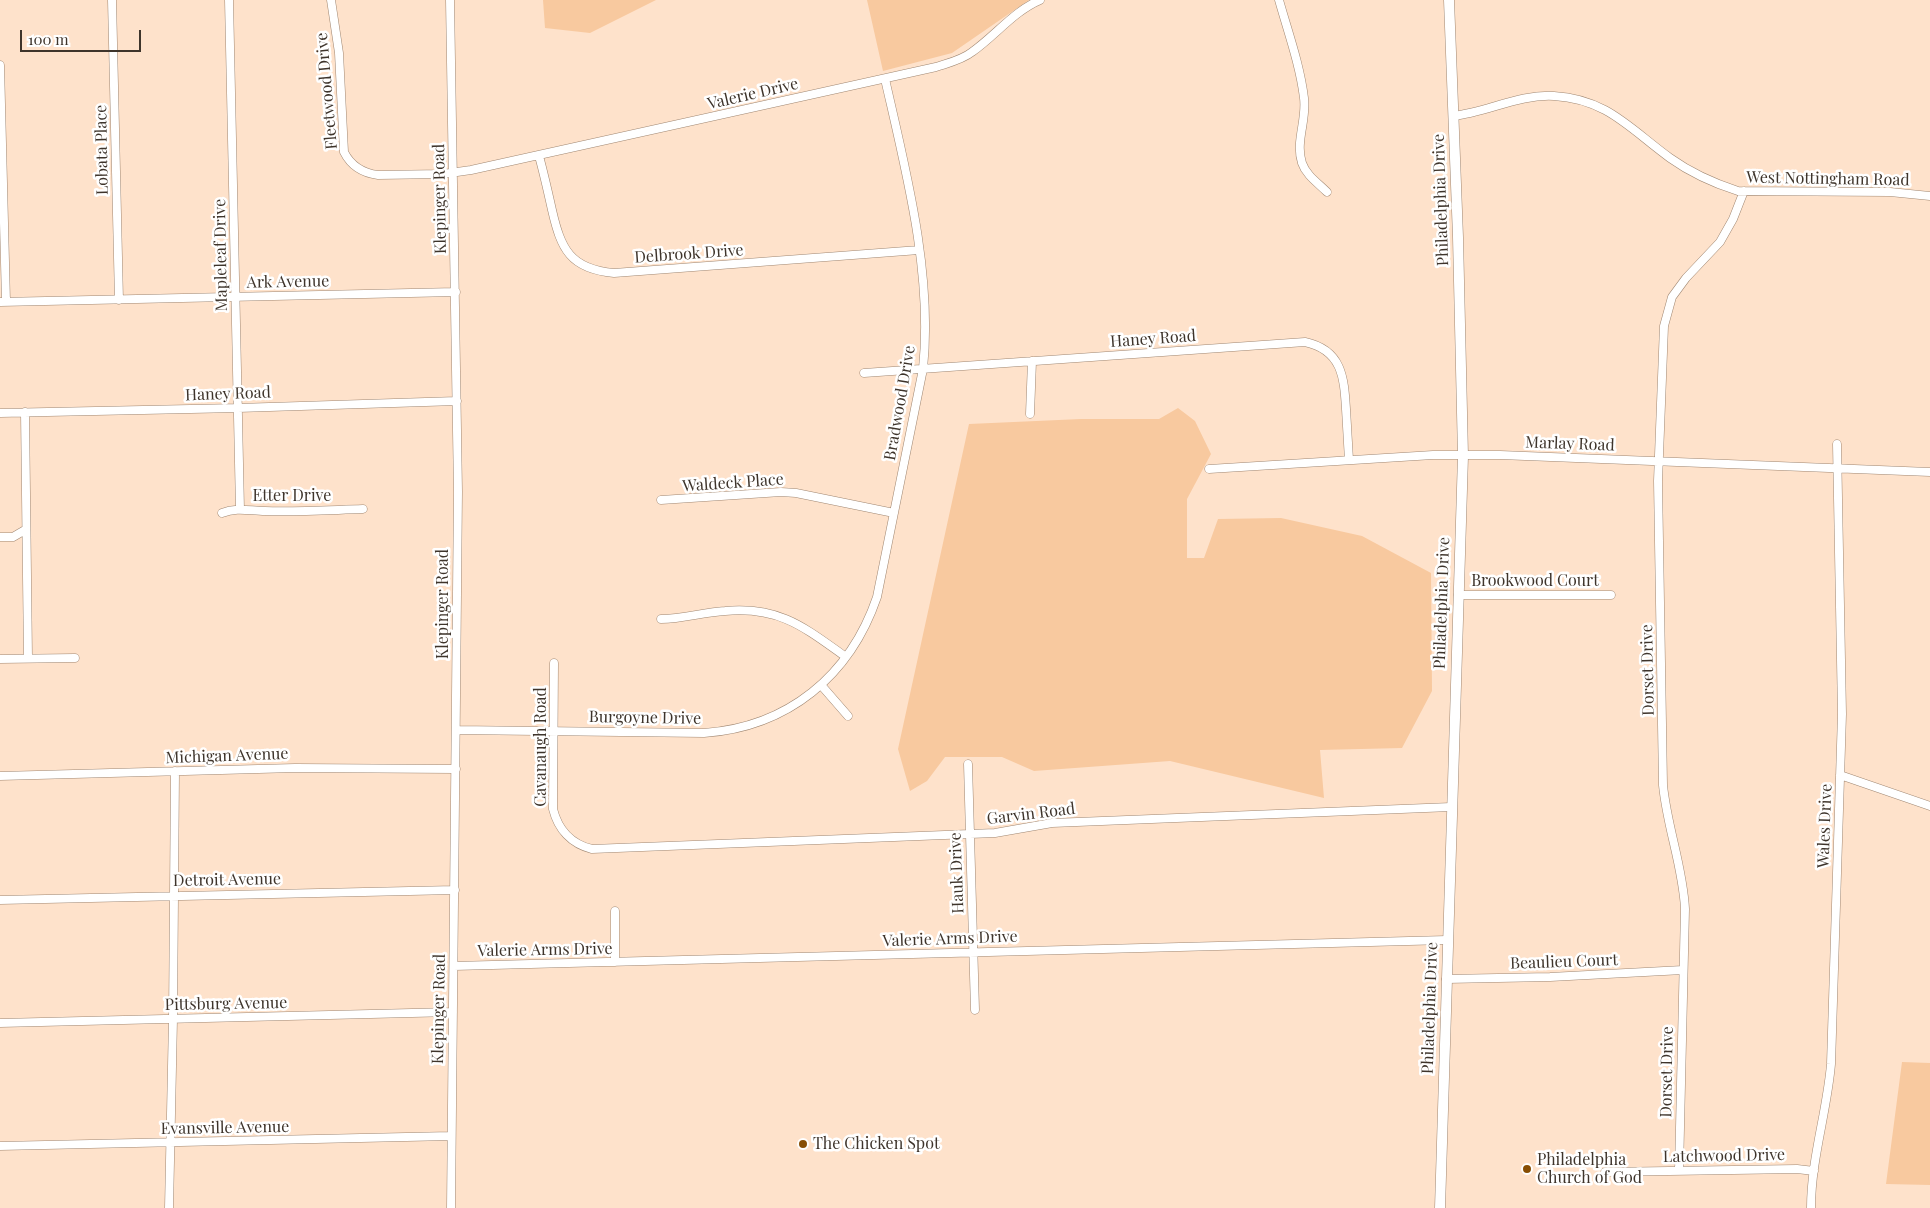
<!DOCTYPE html>
<html>
<head>
<meta charset="utf-8">
<style>
  body { margin:0 }
  #map { position:relative; width:1930px; height:1208px; overflow:hidden; background:#fee2cb; font-family:"Playfair Display",serif }
  canvas { display:block }
  .scale { position:absolute; left:20px; top:30px; width:121px; height:22px; box-sizing:border-box; border:2px solid #3e342b; border-top:0; padding-left:6px; font-size:15px; line-height:18px; white-space:nowrap; color:#3e342b; -webkit-text-stroke:4px #fff; paint-order:stroke }
</style>
</head>
<body>
<div id="map">
<canvas width="1930" height="1208"></canvas>
<div class="scale">100 m</div>
</div>
<script>
const ctx = document.querySelector('canvas').getContext('2d');
ctx.lineJoin = 'round';
function paint(path, color) {
  ctx.fillStyle = color;
  ctx.fill(path, 'evenodd');
}
function strokePath(path, color, width, dash) {
  ctx.strokeStyle = color;
  ctx.lineWidth = width;
  ctx.lineCap = dash ? 'butt' : 'round';
  ctx.setLineDash(dash || []);
  ctx.stroke(path);
}
function write(font, color, halo, rows, align = 'center') {
  ctx.font = font + ' "Playfair Display",serif';
  ctx.lineWidth = 5;
  ctx.setLineDash([]);
  ctx.textBaseline = 'middle';
  ctx.strokeStyle = halo;
  ctx.fillStyle = color;
  for (const [text, x, y, turn = 0] of rows) {
    ctx.save();
    ctx.translate(x, y);
    ctx.rotate((+turn || 0) * Math.PI / 180);
    ctx.textAlign = isNaN(turn) ? turn : align;
    if (halo) ctx.strokeText(text, 0, 0);
    ctx.fillText(text, 0, 0);
    ctx.restore();
  }
}
paint(new Path2D(`
  M 543,0 L 656,0 L 590,33 L 545,28 Z
  M 867,0 L 1029,0 L 952,53 L 883,71 Z
  M 1178,408 L 1195,421 L 1211,454 L 1187,499 L 1187,558 L 1204,558 L 1218,519 L 1281,518 L 1362,536 L 1431,573 L 1432,691 L 1402,748 L 1320,750 L 1324,798 L 1170,761 L 1034,771 L 1002,757 L 945,757 L 927,781 L 910,791 L 898,749 L 969,424 L 1081,419 L 1159,419 Z
  M 1902,1062 L 1930,1063 L 1930,1185 L 1886,1184 Z`), '#f8c99f');
const minor = new Path2D(`
  M 112,0 L 119,300
  M 229,0 L 240,509
  M 331,0 L 339,53 L 344,152 C 351,166 362,173 378,175 L 443,174 L 471,170 L 936,67 C 948,63 962,60 972,52 C 995,36 1014,11 1040,0
  M 450,0 L 458,491 L 451,1208
  M 1279,0 C 1288,32 1300,65 1304,98 C 1307,120 1295,142 1302,163 C 1306,175 1318,183 1327,192
  M 0,65 L 6,302
  M 1453,116 C 1488,112 1519,94 1554,96 C 1607,99 1630,129 1670,158 C 1691,173 1713,183 1738,191 L 1890,192 L 1930,196
  M 539,156 C 544,174 548,192 552,210 C 561,249 570,269 614,273 L 919,250
  M 0,302 L 456,292
  M 864,373 L 1305,342 C 1342,350 1344,377 1346,409 C 1347,426 1348,443 1349,460
  M 25,412 L 28,658
  M 0,413 L 238,408 L 457,401
  M 1030,414 L 1032,361
  M 1209,469 L 1433,455 L 1500,455 L 1930,472
  M 661,500 L 781,492 L 796,493 L 894,513
  M 222,513 C 237,507 250,511 265,511 C 297,512 330,510 363,509
  M 0,537 L 13,537 L 25,530
  M 1458,595 L 1611,595
  M 661,619 C 683,619 704,612 725,611 C 780,606 805,628 846,657
  M 0,659 L 75,658
  M 554,663 L 553,809 C 558,829 571,844 592,849 L 995,833 L 1052,823 L 1451,807
  M 821,685 L 848,716
  M 456,730 L 704,733 C 788,727 850,676 877,597 L 923,369 C 933,274 906,171 885,79
  M 968,764 L 975,1010
  M 1840,775 L 1930,806
  M 0,776 L 295,768 L 456,769
  M 0,900 L 455,890
  M 615,911 L 615,962
  M 454,966 L 1447,940
  M 1446,979 L 1550,977 L 1683,970
  M 0,1023 L 453,1012
  M 0,1146 L 451,1136
  M 1679,1171 L 1685,909 C 1683,867 1667,827 1663,785 L 1658,481 L 1664,326 L 1672,297 L 1686,278 L 1720,242 L 1733,219 L 1744,191
  M 1605,1172 L 1797,1169 L 1814,1171
  M 169,1208 L 173,1019 L 175,771
  M 1811,1208 C 1811,1159 1827,1112 1831,1064 L 1842,714 L 1837,444`);
const major = new Path2D(`
  M 1440,1208 L 1463,456 L 1458,237 L 1449,0`);
strokePath(minor, '#a08772', 9);
strokePath(major, '#a08772', 11);
strokePath(minor, '#fff', 8);
strokePath(major, '#fff', 10);
for (const [x, y, r, color] of [
  [803,1144,5,"#874e04"],
  [1527,1169,5,"#874e04"]
]) {
  const dot = new Path2D();
  dot.arc(x, y, r, 0, 2 * Math.PI);
  ctx.fillStyle = color;
  ctx.fill(dot);
  strokePath(dot, '#fff', 2);
}
write('16px', '#3e342b', '#fff', [
  ["Fleetwood Drive",327,91,-95],
  ["Valerie Drive",753,94,-13],
  ["Lobata Place",102,150,-91],
  ["West Nottingham Road",1828,179,1],
  ["Klepinger Road",440,199,-91],
  ["Philadelphia Drive",1441,200,-92],
  ["Delbrook Drive",689,254,-4],
  ["Mapleleaf Drive",221,255,-91],
  ["Ark Avenue",288,282,-1],
  ["Haney Road",1153,339,-4],
  ["Haney Road",228,394,-2],
  ["Bradwood Drive",900,403,-80],
  ["Marlay Road",1570,444,2],
  ["Waldeck Place",733,483,-4],
  ["Etter Drive",292,496],
  ["Brookwood Court",1535,581],
  ["Philadelphia Drive",1442,603,-88],
  ["Klepinger Road",443,604,-90],
  ["Dorset Drive",1648,670,-91],
  ["Burgoyne Drive",645,718,1],
  ["Cavanaugh Road",541,747,-90],
  ["Michigan Avenue",227,756,-2],
  ["Garvin Road",1031,814,-7],
  ["Wales Drive",1825,826,-88],
  ["Hauk Drive",957,873,-92],
  ["Detroit Avenue",227,880,-1],
  ["Valerie Arms Drive",950,939,-2],
  ["Valerie Arms Drive",545,950,-1],
  ["Beaulieu Court",1564,962,-2],
  ["Pittsburg Avenue",226,1004,-1],
  ["Philadelphia Drive",1430,1008,-88],
  ["Klepinger Road",439,1009,-89],
  ["Dorset Drive",1667,1072,-89],
  ["Evansville Avenue",225,1128,-1],
  ["Latchwood Drive",1724,1156,-1]
]);
write('16px', '#3e342b', '#fff', [
  ["The Chicken Spot",813,1144],
  ["Philadelphia",1537,1160],
  ["Church of God",1537,1178]
], 'left');
</script>
</body>
</html>
